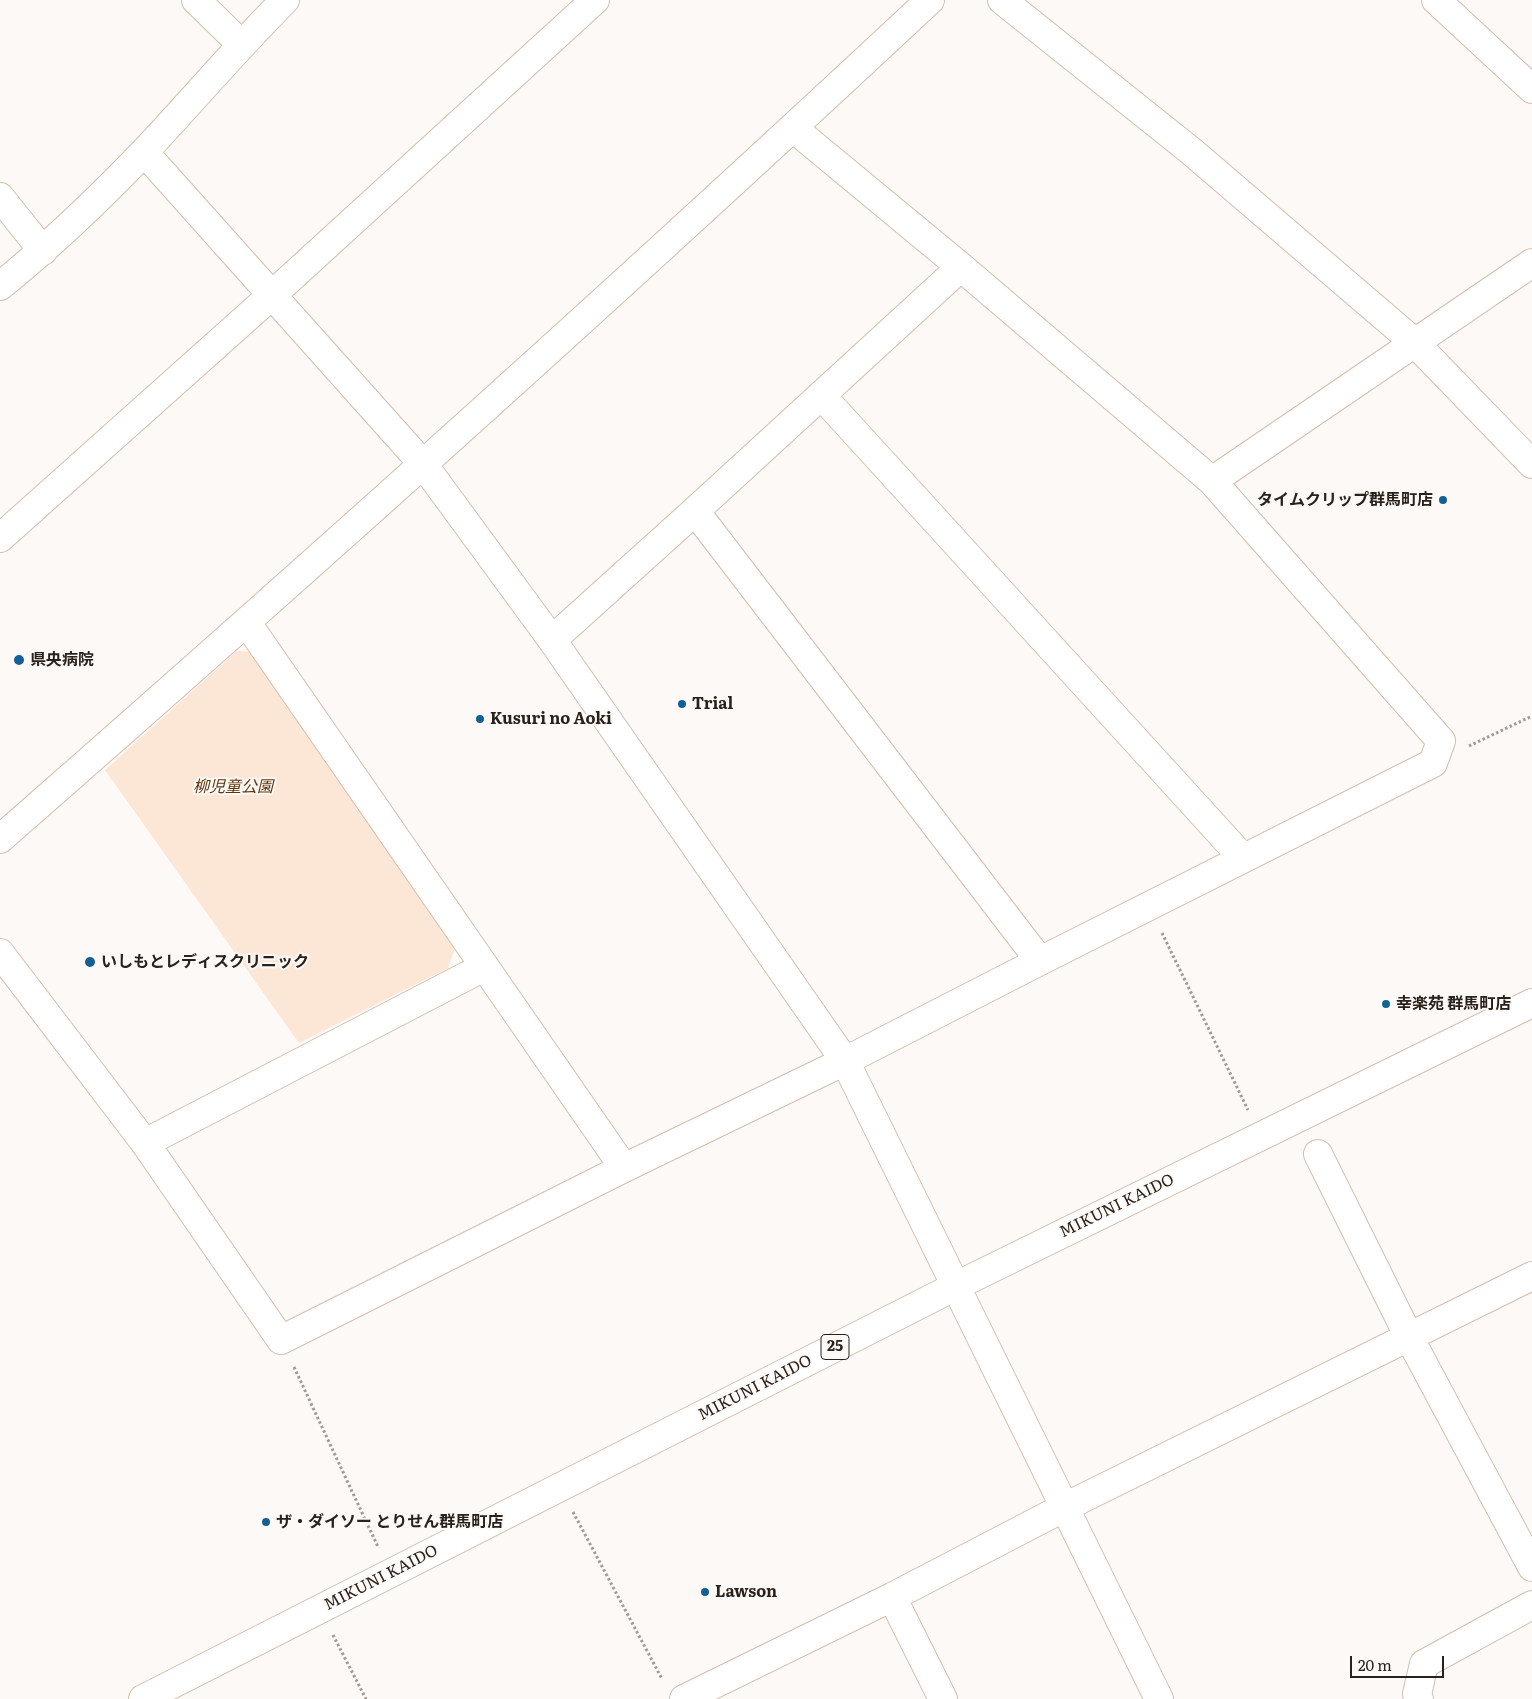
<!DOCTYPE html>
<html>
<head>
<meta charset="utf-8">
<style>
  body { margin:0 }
  #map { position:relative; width:1532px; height:1699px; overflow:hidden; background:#fdf9f6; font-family:Literata,serif }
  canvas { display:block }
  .scale { position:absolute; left:1350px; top:1656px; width:94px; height:22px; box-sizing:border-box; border:2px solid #29211b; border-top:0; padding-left:6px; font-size:15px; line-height:18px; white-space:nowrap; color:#29211b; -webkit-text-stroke:4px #fdf9f6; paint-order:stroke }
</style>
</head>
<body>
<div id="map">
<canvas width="1532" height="1699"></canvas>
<div class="scale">20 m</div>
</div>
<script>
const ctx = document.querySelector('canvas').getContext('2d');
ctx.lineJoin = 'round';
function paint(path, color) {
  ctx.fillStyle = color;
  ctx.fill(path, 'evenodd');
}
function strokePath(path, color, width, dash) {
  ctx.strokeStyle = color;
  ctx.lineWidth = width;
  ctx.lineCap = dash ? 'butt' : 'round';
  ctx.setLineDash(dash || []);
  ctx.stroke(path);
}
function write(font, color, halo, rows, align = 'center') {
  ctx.font = font + ' Literata,"Noto Sans JP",serif';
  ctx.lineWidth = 4;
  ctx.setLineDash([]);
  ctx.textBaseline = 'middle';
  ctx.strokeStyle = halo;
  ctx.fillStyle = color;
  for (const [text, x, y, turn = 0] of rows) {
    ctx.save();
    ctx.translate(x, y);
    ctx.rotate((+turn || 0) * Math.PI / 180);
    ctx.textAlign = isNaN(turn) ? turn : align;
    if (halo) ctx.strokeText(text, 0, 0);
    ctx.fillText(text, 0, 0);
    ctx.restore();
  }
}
paint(new Path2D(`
  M 237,651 L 254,652 L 456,945 L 448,968 L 299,1043 L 105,770 Z`), '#fce6d5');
const minor = new Path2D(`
  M 196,0 L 241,44
  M 1002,0 L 1191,151 L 1414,342 L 1532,464
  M 1436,0 L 1532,89
  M 144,152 L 423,464 L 552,640 L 845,1061 L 1159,1699
  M 0,197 L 43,251
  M 0,286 C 51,245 99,199 145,151 C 192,101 236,49 285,0
  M 821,395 L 1243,858
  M 1212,481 L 1532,263
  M 695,511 L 1040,961
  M 0,538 L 272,295 L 595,0
  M 247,623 L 624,1168
  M 552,640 L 695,511 L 961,267
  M 0,839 C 314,564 625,285 930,0
  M 0,953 L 145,1143 L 281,1340 L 624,1168 L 845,1061 L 1040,961 L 1433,763 L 1441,741 L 1212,481 L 961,267 L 793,128
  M 145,1143 L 484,967
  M 1318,1154 L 1409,1337 L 1532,1567
  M 892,1597 L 943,1699
  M 684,1699 L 892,1597 L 1065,1507 L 1532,1276
  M 1419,1699 L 1417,1694 L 1424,1664 L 1532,1605`);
const major = new Path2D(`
  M 143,1699 L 956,1286 L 1532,1003`);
strokePath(minor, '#d3beaf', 30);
strokePath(major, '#d3beaf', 30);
strokePath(new Path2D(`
  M 1469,746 L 1532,716
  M 1162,933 L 1248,1110
  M 294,1367 L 378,1547
  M 573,1512 L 662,1679
  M 333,1635 L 366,1699`), '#a19b97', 3, [2.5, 2.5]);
strokePath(minor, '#fff', 28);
strokePath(major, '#fff', 28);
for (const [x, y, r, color] of [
  [1443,500,5,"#136194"],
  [19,660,6,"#136194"],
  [682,704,5,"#136194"],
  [480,719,5,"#136194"],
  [90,962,6,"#136194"],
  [1386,1004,5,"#136194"],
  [266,1522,5,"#136194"],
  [705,1592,5,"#136194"]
]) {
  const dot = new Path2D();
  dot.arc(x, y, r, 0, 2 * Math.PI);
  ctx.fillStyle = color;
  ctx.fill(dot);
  strokePath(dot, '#fdf9f6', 2);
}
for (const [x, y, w] of [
  [835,1347,28]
]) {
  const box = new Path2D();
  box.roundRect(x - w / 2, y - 12.5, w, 25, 4);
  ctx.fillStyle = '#fdf9f6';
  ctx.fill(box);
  strokePath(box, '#29211b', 1);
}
write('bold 15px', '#29211b', null, [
  ["25",835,1347]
]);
write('bold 16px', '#29211b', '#fdf9f6', [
  ["タイムクリップ群馬町店",1433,500,"right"],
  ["県央病院",30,660],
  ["Trial",692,704],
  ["Kusuri no Aoki",490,719],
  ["いしもとレディスクリニック",101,962],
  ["幸楽苑 群馬町店",1396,1004],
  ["ザ・ダイソー とりせん群馬町店",276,1522],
  ["Lawson",715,1592]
], 'left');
write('italic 16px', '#61360b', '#fdf9f6', [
  ["柳児童公園",233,787]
]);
write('16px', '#29211b', '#fdf9f6', [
  ["MIKUNI KAIDO",1117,1206,-26],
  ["MIKUNI KAIDO",755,1388,-27],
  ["MIKUNI KAIDO",381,1578,-27]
]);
</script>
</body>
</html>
